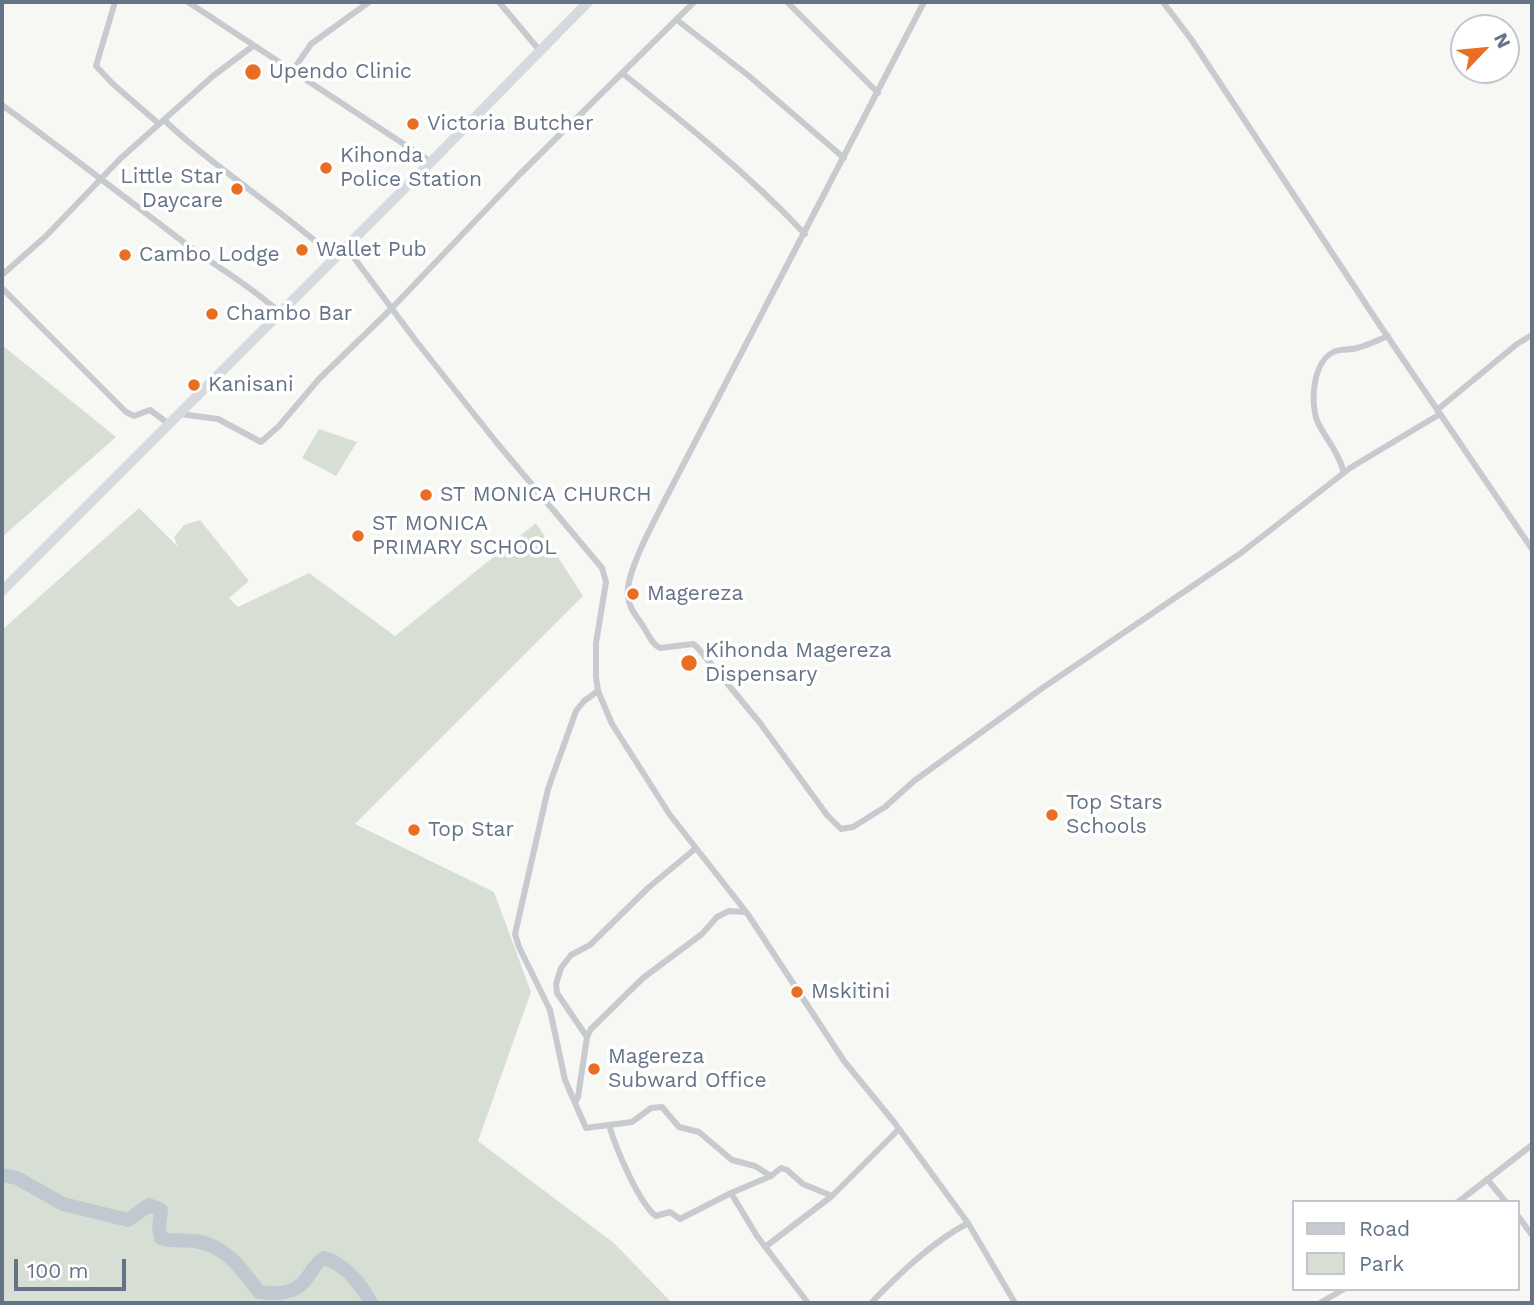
<!DOCTYPE html>
<html>
<head>
<meta charset="utf-8">
<style>
  body { margin:0 }
  #map { position:relative; width:1534px; height:1305px; overflow:hidden; background:#f7f8f4; font-family:"Work Sans",sans-serif }
  canvas { display:block }
  .frame { position:absolute; inset:0; border:4px solid #657387; pointer-events:none }
  .legend { position:absolute; left:1292px; top:1200px; width:228px; height:91px; box-sizing:border-box; background:#fff; border:2px solid #c1c7cf; margin:0; padding:9px 12px; list-style:none; font-size:21px; color:#657387 }
  .legend li { display:flex; align-items:center; gap:14px; height:35px }
  .legend b { width:35px; border:2px solid #c1c7cf }
  .north { position:absolute; left:1450px; top:14px; width:70px; height:70px; box-sizing:border-box; background:#fff; border:2px solid #c1c7cf; border-radius:50%; rotate:64deg; font-size:19px; font-weight:700; line-height:28px; text-align:center; color:#657387 }
  .north::after { content:''; display:block; margin:auto; width:24px; height:32px; background:#ea6e22; clip-path:polygon(50% 0,100% 100%,50% 72%,0 100%) }
  .scale { position:absolute; left:14px; top:1259px; width:112px; height:32px; box-sizing:border-box; border:4px solid #657387; border-top:0; padding-left:9px; font-size:21px; line-height:24px; white-space:nowrap; color:#657387; -webkit-text-stroke:5px #fff; paint-order:stroke }
</style>
</head>
<body>
<div id="map">
<canvas width="1534" height="1305"></canvas>
<div class="frame"></div>
<ul class="legend">
<li><b style="height:9px;background:#c7cace"></b>Road</li>
<li><b style="height:19px;background:#d7dfd5"></b>Park</li>
</ul>
<div class="north">N</div>
<div class="scale">100 m</div>
</div>
<script>
const ctx = document.querySelector('canvas').getContext('2d');
ctx.lineJoin = 'round';
function paint(path, color) {
  ctx.fillStyle = color;
  ctx.fill(path, 'evenodd');
}
function strokePath(path, color, width, dash) {
  ctx.strokeStyle = color;
  ctx.lineWidth = width;
  ctx.lineCap = dash ? 'butt' : 'round';
  ctx.setLineDash(dash || []);
  ctx.stroke(path);
}
function write(font, color, halo, rows, align = 'center') {
  ctx.font = font + ' "Work Sans",sans-serif';
  ctx.lineWidth = 7;
  ctx.setLineDash([]);
  ctx.textBaseline = 'middle';
  ctx.strokeStyle = halo;
  ctx.fillStyle = color;
  for (const [text, x, y, turn = 0] of rows) {
    ctx.save();
    ctx.translate(x, y);
    ctx.rotate((+turn || 0) * Math.PI / 180);
    ctx.textAlign = isNaN(turn) ? turn : align;
    if (halo) ctx.strokeText(text, 0, 0);
    ctx.fillText(text, 0, 0);
    ctx.restore();
  }
}
paint(new Path2D(`
  M 2,345 L 116,437 L 2,537 Z
  M 319,429 L 357,442 L 336,476 L 302,458 Z
  M 139,508 L 178,547 L 174,537 L 184,525 L 200,520 L 249,581 L 229,598 L 238,607 L 309,573 L 395,636 L 536,523 L 583,596 L 355,824 L 494,892 L 531,992 L 478,1141 L 614,1243 L 672,1303 L 2,1303 L 2,630 Z`), '#d7dfd5');
strokePath(new Path2D(`
  M 2,1175 L 17,1178 L 63,1204 L 128,1220 L 149,1205 L 161,1210 L 159,1228 L 161,1238 C 175,1243 181,1239 194,1241 C 224,1244 242,1269 259,1292 C 271,1293 286,1295 298,1287 C 309,1280 312,1265 324,1258 C 346,1265 361,1284 371,1303`), '#c0c9cf', 14);
strokePath(new Path2D(`
  M 115,2 L 96,66 L 113,84 L 159,124
  M 188,2 L 431,162
  M 499,2 L 540,51
  M 787,2 L 878,93
  M 924,2 L 668,494 C 657,516 624,574 628,597 C 629,608 637,617 643,626 C 649,635 651,643 660,648 L 693,644 L 697,647 L 760,723 L 827,815 L 841,829 L 853,827 L 885,807 L 914,781 L 1041,689 L 1241,553 L 1350,468 L 1440,414
  M 1163,2 L 1191,39 L 1379,324 L 1532,549
  M 677,20 L 749,76 L 844,158
  M 292,72 L 311,44 L 369,2
  M 622,73 C 686,124 748,174 805,234
  M 2,105 C 65,151 127,199 190,247 C 220,269 252,287 280,313
  M 164,120 C 217,170 281,209 335,258
  M 346,247 L 416,341 L 497,443 L 602,568 L 606,582 L 596,643 L 596,677 L 598,691 L 612,724 L 670,815 L 747,913 L 844,1061 L 894,1122 L 968,1223 L 1015,1303
  M 2,275 L 46,236 L 121,158 L 213,76 L 253,46
  M 2,288 L 126,412 L 134,416 L 150,410 L 169,424
  M 1437,410 L 1517,344 L 1532,335
  M 180,414 L 218,419 L 261,442 L 279,426 L 319,379 L 391,309 L 520,174 L 694,2
  M 1344,473 C 1339,454 1328,441 1319,425 C 1309,406 1312,359 1336,351 C 1342,349 1350,350 1357,348 C 1368,345 1378,340 1388,336
  M 598,691 L 584,701 L 576,711 L 548,789 L 515,934 L 519,947 L 550,1010 L 565,1080 L 586,1128 L 632,1122 L 651,1108 L 662,1107 L 679,1127 L 699,1132 L 732,1160 L 755,1166 L 771,1176
  M 587,1037 L 557,993 L 556,984 L 561,968 L 571,955 L 590,945 L 648,888 L 696,848
  M 575,1103 L 578,1097 L 587,1037 L 591,1029 L 643,978 L 702,934 L 717,917 L 729,911 L 745,912
  M 609,1125 C 615,1146 639,1204 656,1216 L 670,1212 L 680,1219 L 731,1193 L 771,1176 L 781,1168 L 787,1170 L 803,1184 L 832,1196
  M 1487,1179 L 1506,1202
  M 731,1193 L 757,1236 L 808,1303
  M 1458,1202 L 1532,1145
  M 1518,1216 L 1532,1235
  M 765,1247 L 832,1196 L 899,1129
  M 871,1303 C 900,1273 931,1243 968,1223
  M 1320,1303 L 1344,1289`), '#c7cace', 6);
strokePath(new Path2D(`
  M 2,591 L 431,162 L 588,2`), '#d6dadf', 10);
for (const [x, y, r, color] of [
  [253,72,9,"#ea6e22"],
  [413,124,7,"#ea6e22"],
  [326,168,7,"#ea6e22"],
  [237,189,7,"#ea6e22"],
  [302,250,7,"#ea6e22"],
  [125,255,7,"#ea6e22"],
  [212,314,7,"#ea6e22"],
  [194,385,7,"#ea6e22"],
  [426,495,7,"#ea6e22"],
  [358,536,7,"#ea6e22"],
  [633,594,7,"#ea6e22"],
  [689,663,9,"#ea6e22"],
  [1052,815,7,"#ea6e22"],
  [414,830,7,"#ea6e22"],
  [797,992,7,"#ea6e22"],
  [594,1069,7,"#ea6e22"]
]) {
  const dot = new Path2D();
  dot.arc(x, y, r, 0, 2 * Math.PI);
  ctx.fillStyle = color;
  ctx.fill(dot);
  strokePath(dot, '#fff', 2.5);
}
write('21px', '#657387', '#fff', [
  ["Upendo Clinic",269,72],
  ["Victoria Butcher",427,124],
  ["Kihonda",340,156],
  ["Police Station",340,180],
  ["Little Star",223,177,"right"],
  ["Daycare",223,201,"right"],
  ["Wallet Pub",316,250],
  ["Cambo Lodge",139,255],
  ["Chambo Bar",226,314],
  ["Kanisani",208,385],
  ["ST MONICA CHURCH",440,495],
  ["ST MONICA",372,524],
  ["PRIMARY SCHOOL",372,548],
  ["Magereza",647,594],
  ["Kihonda Magereza",705,651],
  ["Dispensary",705,675],
  ["Top Stars",1066,803],
  ["Schools",1066,827],
  ["Top Star",428,830],
  ["Mskitini",811,992],
  ["Magereza",608,1057],
  ["Subward Office",608,1081]
], 'left');
</script>
</body>
</html>
